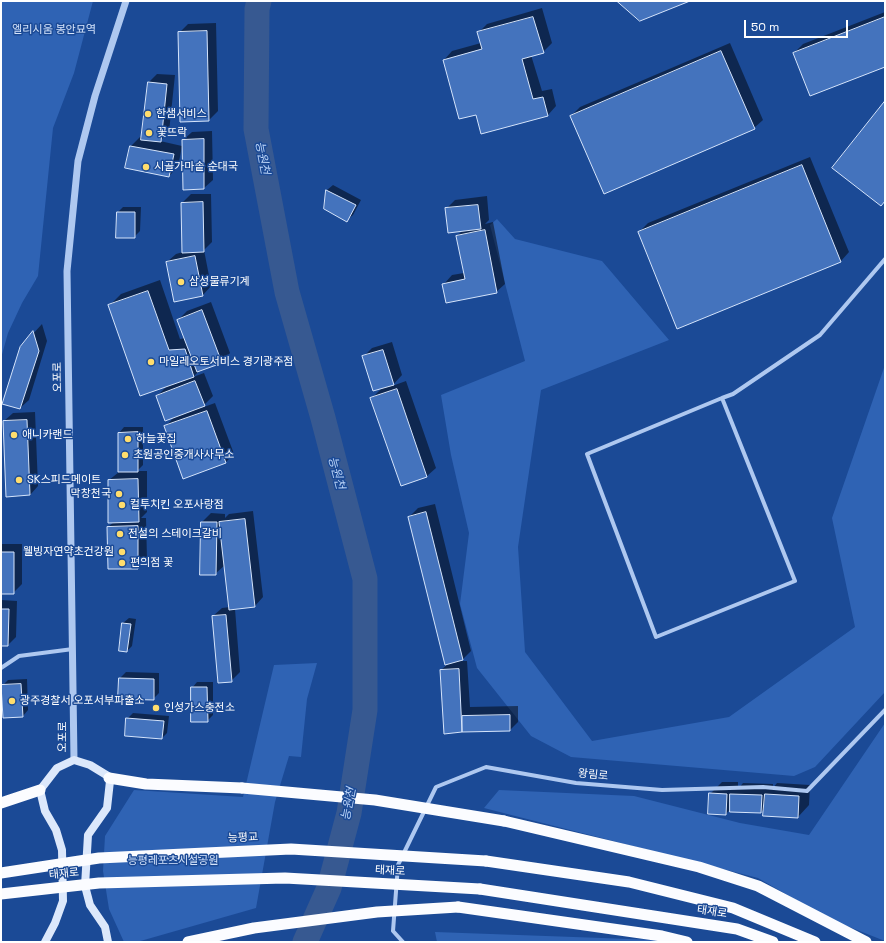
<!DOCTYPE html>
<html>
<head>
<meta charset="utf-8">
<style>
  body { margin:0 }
  #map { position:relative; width:886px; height:943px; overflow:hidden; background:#1b4a96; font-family:"Space Grotesk",sans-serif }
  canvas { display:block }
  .frame { position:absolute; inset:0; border:2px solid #fff; pointer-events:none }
  .scale { position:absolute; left:744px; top:20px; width:104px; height:18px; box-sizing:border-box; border:2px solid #fff; border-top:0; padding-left:5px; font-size:12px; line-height:14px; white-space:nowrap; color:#fff; -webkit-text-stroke:3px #1b4a96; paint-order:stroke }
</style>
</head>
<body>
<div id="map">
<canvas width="886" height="943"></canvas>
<div class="frame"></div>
<div class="scale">50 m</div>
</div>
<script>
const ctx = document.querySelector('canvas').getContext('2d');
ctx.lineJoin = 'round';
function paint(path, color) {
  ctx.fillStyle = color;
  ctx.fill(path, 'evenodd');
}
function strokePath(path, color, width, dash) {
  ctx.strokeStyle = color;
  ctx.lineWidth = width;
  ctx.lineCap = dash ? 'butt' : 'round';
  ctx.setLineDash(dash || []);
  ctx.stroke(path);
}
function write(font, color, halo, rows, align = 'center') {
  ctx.font = font + ' "Space Grotesk","Noto Sans KR",sans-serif';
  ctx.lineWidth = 3;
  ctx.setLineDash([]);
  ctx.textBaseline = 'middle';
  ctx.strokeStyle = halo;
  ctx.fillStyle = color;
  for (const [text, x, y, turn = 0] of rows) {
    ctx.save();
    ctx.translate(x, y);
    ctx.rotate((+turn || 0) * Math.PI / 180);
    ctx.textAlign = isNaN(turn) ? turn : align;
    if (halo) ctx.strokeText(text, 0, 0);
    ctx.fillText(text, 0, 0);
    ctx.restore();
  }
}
paint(new Path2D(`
  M 1,1 L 93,1 L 74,73 L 53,128 L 38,276 L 22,303 L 8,333 L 1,358 Z
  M 497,219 L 515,239 L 602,261 L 669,340 L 541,390 L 518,547 L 525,652 L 592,741 L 729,717 L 855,627 L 832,518 L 885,365 L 885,692 L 815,767 L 794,776 L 571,757 L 531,736 L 477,668 L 460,604 L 469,533 L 451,455 L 441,395 L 525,361 L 490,225 Z
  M 317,663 L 307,699 L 301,757 L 289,756 L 275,802 L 256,908 L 137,942 L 124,942 L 109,909 L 103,871 L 105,836 L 134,790 L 243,797 L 274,665 Z
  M 885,723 L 885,941 L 829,919 L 758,878 L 484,808 L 499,790 L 634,796 L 740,823 L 809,835 Z
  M 435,932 L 657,940 L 661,942 L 437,942 Z`), '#2f63b4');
paint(new Path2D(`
  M 542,8 L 552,43 L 543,52 L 531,55 L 542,91 L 552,89 L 556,106 L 548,115 L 482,133 L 476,113 L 444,60 L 452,51 L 481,43 L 478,33 L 487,24 Z
  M 885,12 L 885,66 L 794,53 L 803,44 Z
  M 216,23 L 218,111 L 209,120 L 179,33 L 188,24 Z
  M 730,43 L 763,120 L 754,128 L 571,116 L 580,107 Z
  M 157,74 L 175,75 L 169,132 L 160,141 L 182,146 L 178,167 L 169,176 L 127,168 L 131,146 L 140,137 L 143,138 L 149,82 Z
  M 212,131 L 213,180 L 204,188 L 184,189 L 183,140 L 192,132 Z
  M 810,157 L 849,252 L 841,261 L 678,328 L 639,232 L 648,223 Z
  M 333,185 L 361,200 L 353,215 L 347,220 L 325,209 L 327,190 Z
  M 191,194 L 211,194 L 212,242 L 204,250 L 211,286 L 203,295 L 167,262 L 176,254 L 183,252 L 182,203 Z
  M 487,196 L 489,220 L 485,224 L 493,222 L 505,284 L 496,292 L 444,284 L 452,275 L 464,273 L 457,236 L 463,230 L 446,209 L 455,200 Z
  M 123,207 L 141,207 L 140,231 L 134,237 L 118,212 Z
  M 160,280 L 180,339 L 185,338 L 178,320 L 187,311 L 211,302 L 230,353 L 222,362 L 200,370 L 193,377 L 204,373 L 213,396 L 201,408 L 215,403 L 234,454 L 226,462 L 165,427 L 176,415 L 157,396 L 167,386 L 109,306 L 121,294 Z
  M 42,324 L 47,341 L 29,400 L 20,408 L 21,347 Z
  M 392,342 L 402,375 L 392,386 L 406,381 L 436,468 L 427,476 L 402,485 L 372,398 L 383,387 L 363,357 L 372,348 Z
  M 35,412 L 38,486 L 30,495 L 4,421 L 13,413 Z
  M 124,427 L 143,427 L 143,465 L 137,471 L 147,471 L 147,512 L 141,518 L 146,518 L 147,559 L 138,568 L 108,527 L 114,522 L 109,480 L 119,472 L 119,433 Z
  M 435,504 L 471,651 L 461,661 L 467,661 L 470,707 L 518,706 L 518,722 L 510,730 L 444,733 L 441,670 L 449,663 L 409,517 L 418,508 Z
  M 253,511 L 263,597 L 255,606 L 235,609 L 240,672 L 231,681 L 213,616 L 222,608 L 230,607 L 225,565 L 215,574 L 202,522 L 211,513 L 225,514 L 225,518 L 229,514 Z
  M 1,544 L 22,544 L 22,584 L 13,593 L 1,593 Z
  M 1,600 L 17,601 L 16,637 L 8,645 L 1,645 Z
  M 129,618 L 136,619 L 132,646 L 127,651 L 123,623 Z
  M 126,672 L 159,673 L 159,693 L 153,699 L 120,678 Z
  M 27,679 L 28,710 L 23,716 L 2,686 L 8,680 Z
  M 197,682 L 213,682 L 213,715 L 207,721 L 192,688 Z
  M 133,713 L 169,716 L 167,733 L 162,738 L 127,719 Z
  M 722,782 L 738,782 L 738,789 L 743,783 L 773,784 L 773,788 L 777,783 L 810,785 L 809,805 L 798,817 L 765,808 L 761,812 L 731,808 L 726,814 L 710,794 Z`), '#0007');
strokePath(new Path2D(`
  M 259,1 L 257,9 L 256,129 L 287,292 L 323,418 L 365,579 L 365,710 L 349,813 L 329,888 L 305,942`), '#375991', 25);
const building = new Path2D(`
  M 617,1 L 690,1 L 640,21 Z
  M 533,17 L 544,53 L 522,59 L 533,99 L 543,97 L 548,116 L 481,134 L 476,115 L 459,119 L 443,60 L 482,49 L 477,32 Z
  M 885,17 L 885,67 L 810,96 L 793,53 Z
  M 207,31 L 209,121 L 180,122 L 178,32 Z
  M 721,51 L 755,129 L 604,194 L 570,116 Z
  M 148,82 L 167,84 L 161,142 L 141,140 Z
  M 885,101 L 885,201 L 881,206 L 832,168 Z
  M 204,139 L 204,189 L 183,190 L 182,140 Z
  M 130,146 L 174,154 L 169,177 L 125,168 Z
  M 802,165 L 841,262 L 677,329 L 638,232 Z
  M 326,190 L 356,205 L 347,222 L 324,209 Z
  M 203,202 L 204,252 L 182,253 L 181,203 Z
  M 478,205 L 481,229 L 448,233 L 445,208 Z
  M 117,212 L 135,212 L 135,238 L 116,238 Z
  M 485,230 L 497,293 L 446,303 L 442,284 L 465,279 L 456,236 Z
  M 195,256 L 203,296 L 174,302 L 166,262 Z
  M 148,291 L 169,350 L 185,349 L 194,377 L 140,396 L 108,305 Z
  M 202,310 L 222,363 L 197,372 L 177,320 Z
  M 33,331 L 39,351 L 20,409 L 2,404 L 20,347 Z
  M 383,350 L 394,385 L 373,391 L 362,356 Z
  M 195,381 L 205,406 L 165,421 L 156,396 Z
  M 397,389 L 427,477 L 401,486 L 370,398 Z
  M 207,411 L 226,463 L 183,479 L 164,426 Z
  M 27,420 L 30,495 L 6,497 L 3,421 Z
  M 138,432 L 138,472 L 118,472 L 118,433 Z
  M 138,479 L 139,522 L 108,523 L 108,480 Z
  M 426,512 L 463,660 L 445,665 L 408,517 Z
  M 245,519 L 255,607 L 229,610 L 219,522 Z
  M 201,522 L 217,522 L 216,575 L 200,575 Z
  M 138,526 L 138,569 L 108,569 L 107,527 Z
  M 1,552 L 14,552 L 14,594 L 1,594 Z
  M 1,609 L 9,609 L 8,646 L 1,646 Z
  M 226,615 L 232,682 L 218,683 L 212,616 Z
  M 122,623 L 131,624 L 127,652 L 119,651 Z
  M 459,669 L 462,732 L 444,734 L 440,670 Z
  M 119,678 L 154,679 L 154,700 L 118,699 Z
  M 21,684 L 23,717 L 3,718 L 1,685 Z
  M 191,687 L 207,687 L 208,722 L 191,722 Z
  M 510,715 L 510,731 L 462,732 L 462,716 Z
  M 126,718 L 164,721 L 162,739 L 125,736 Z
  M 709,793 L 727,794 L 726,815 L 708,814 Z
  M 730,794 L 762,795 L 761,813 L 730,812 Z
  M 765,794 L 799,796 L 798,818 L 763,816 Z`);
paint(building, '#4473bd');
strokePath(building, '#d5e4fb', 1);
strokePath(new Path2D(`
  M 722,398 L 795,581 L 656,637 L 587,454 L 722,398 L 733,394 L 820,335 L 885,259
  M 1,668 L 19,656 L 73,649
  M 403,942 L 393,931 L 398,865 L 436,787 L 486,767 L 576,783 L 662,790 L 763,787 L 807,791 L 885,710`), '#aec8f0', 4);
strokePath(new Path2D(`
  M 74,760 L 67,271 L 78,161 L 95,96 L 126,1`), '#aec8f0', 7);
strokePath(new Path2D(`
  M 45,942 L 55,923 L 63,901 L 62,850 L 56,830 L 45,811 L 40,790 L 57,768 L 74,760 L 90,765 L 108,776 L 110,781 L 107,808 L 88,835 L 85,886 L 90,905 L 105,927 L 108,942`), '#dce8fb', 8);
strokePath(new Path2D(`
  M 109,778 L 146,784 L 242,788
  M 1,803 L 40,790
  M 504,821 L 699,867 L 758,886 L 866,942
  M 486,861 L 629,882 L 733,908 L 815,942
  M 480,889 L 737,929 L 773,942
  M 458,907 L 662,936 L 687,942`), '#fbfcff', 11);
strokePath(new Path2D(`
  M 242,788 L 375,800 L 504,821
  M 1,873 L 99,858 L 291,849 L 486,861
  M 1,894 L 99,883 L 285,878 L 480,889
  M 188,942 L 254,928 L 377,912 L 458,907`), '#fbfcff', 11);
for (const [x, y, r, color] of [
  [148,114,4,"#ffdd6d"],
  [149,133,4,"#ffdd6d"],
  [146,167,4,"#ffdd6d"],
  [181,282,4,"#ffdd6d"],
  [151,362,4,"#ffdd6d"],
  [14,435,4,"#ffdd6d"],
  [128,439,4,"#ffdd6d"],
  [125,455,4,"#ffdd6d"],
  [19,480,4,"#ffdd6d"],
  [119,494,4,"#ffdd6d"],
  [122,505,4,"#ffdd6d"],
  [120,534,4,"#ffdd6d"],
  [122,552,4,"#ffdd6d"],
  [122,563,4,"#ffdd6d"],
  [12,701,4,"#ffdd6d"],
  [156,708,4,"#ffdd6d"]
]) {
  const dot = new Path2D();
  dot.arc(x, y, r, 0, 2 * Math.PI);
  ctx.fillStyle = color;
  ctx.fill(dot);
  strokePath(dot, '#1b4a96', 1.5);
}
write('11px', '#d5e4fb', '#1b4a96', [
  ["엘리시움 봉안묘역",54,30],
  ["능평레포츠시설공원",173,861]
]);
write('11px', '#fff', '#1b4a96', [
  ["한샘서비스",156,114],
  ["꽃뜨락",157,133],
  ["시골가마솥 순대국",154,167],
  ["삼성물류기계",189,282],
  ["마일레오토서비스 경기광주점",159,362],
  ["애니카랜드",22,435],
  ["하늘꽃집",136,439],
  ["초원공인중개사사무소",133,455],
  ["SK스피드메이트",27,480],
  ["막창천국",111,494,"right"],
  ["컬투치킨 오포사랑점",130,505],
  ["전설의 스테이크갈비",128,534],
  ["웰빙자연약초건강원",114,552,"right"],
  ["편의점 꽃",130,563],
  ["광주경찰서 오포서부파출소",20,701],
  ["인성가스충전소",164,708]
], 'left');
write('11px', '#fff', '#1b4a96', [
  ["오포로",58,377,-91],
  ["오포로",63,737,-90],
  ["왕림로",593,775,6],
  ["능평교",243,838,-3],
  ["태재로",390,871,3],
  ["태재로",64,874,-6],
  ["태재로",712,912,8]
]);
write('italic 12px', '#bad3f7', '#1b4a96', [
  ["능원천",262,158,79],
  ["능원천",336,473,75],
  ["능원천",349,804,-79]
]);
</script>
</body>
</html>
